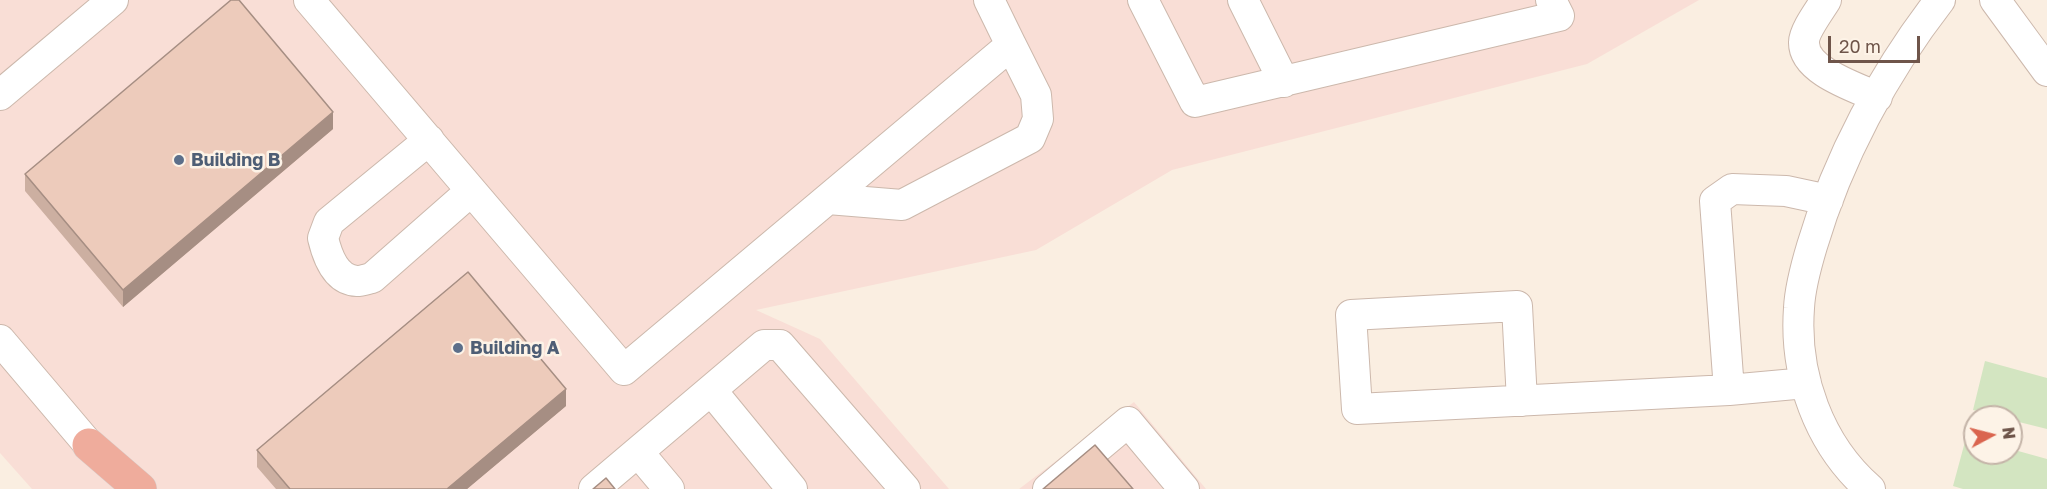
<!DOCTYPE html>
<html>
<head>
<meta charset="utf-8">
<style>
  body { margin:0 }
  #map { position:relative; width:2047px; height:489px; overflow:hidden; background:#faeee1; font-family:"Golos Text",sans-serif }
  canvas { display:block }
  .north { position:absolute; left:1963px; top:405px; width:60px; height:60px; box-sizing:border-box; background:#fdf3e7; border:2px solid #c4b4a8; border-radius:50%; rotate:83deg; font-size:16px; font-weight:700; line-height:24px; text-align:center; color:#6f554a }
  .north::after { content:''; display:block; margin:auto; width:21px; height:27px; background:#da654f; clip-path:polygon(50% 0,100% 100%,50% 72%,0 100%) }
  .scale { position:absolute; left:1828px; top:36px; width:92px; height:27px; box-sizing:border-box; border:3px solid #6f554a; border-top:0; padding-left:8px; font-size:18px; line-height:21px; white-space:nowrap; color:#6f554a; -webkit-text-stroke:4px #fdf3e7; paint-order:stroke }
</style>
</head>
<body>
<div id="map">
<canvas width="2047" height="489"></canvas>
<div class="north">N</div>
<div class="scale">20 m</div>
</div>
<script>
const ctx = document.querySelector('canvas').getContext('2d');
ctx.lineJoin = 'round';
function paint(path, color) {
  ctx.fillStyle = color;
  ctx.fill(path, 'evenodd');
}
function strokePath(path, color, width, dash) {
  ctx.strokeStyle = color;
  ctx.lineWidth = width;
  ctx.lineCap = dash ? 'butt' : 'round';
  ctx.setLineDash(dash || []);
  ctx.stroke(path);
}
function write(font, color, halo, rows, align = 'center') {
  ctx.font = font + ' "Golos Text",sans-serif';
  ctx.lineWidth = 5;
  ctx.setLineDash([]);
  ctx.textBaseline = 'middle';
  ctx.strokeStyle = halo;
  ctx.fillStyle = color;
  for (const [text, x, y, turn = 0] of rows) {
    ctx.save();
    ctx.translate(x, y);
    ctx.rotate((+turn || 0) * Math.PI / 180);
    ctx.textAlign = isNaN(turn) ? turn : align;
    if (halo) ctx.strokeText(text, 0, 0);
    ctx.fillText(text, 0, 0);
    ctx.restore();
  }
}
paint(new Path2D(`
  M 0,0 L 1699,0 L 1587,64 L 1172,170 L 1036,250 L 756,310 L 820,339 L 949,489 L 32,489 L 0,453 Z
  M 1134,402 L 1206,489 L 1019,489 Z`), '#f9ded6');
paint(new Path2D(`
  M 1985,361 L 2047,378 L 2047,429 L 2011,420 L 2011,417 L 2000,417 L 1973,410 Z
  M 1966,438 L 1975,440 L 1975,453 L 2011,453 L 2011,449 L 2047,459 L 2047,489 L 1963,489 L 1953,486 Z`), '#d3e5c1');
const minor = new Path2D(`
  M 309,0 L 624,370 L 1011,45 L 989,0
  M 1143,0 L 1195,102 L 1559,16 L 1551,0
  M 1243,0 L 1284,82
  M 1826,0 C 1820,10 1804,31 1804,42 C 1803,71 1856,87 1877,97
  M 1995,0 L 2047,71
  M 0,95 L 113,0
  M 429,140 L 329,222 L 323,238 C 327,255 335,280 357,281 C 362,281 367,279 372,278 L 471,191
  M 828,199 L 902,205 L 1030,138 L 1038,119 L 1036,95 L 1011,45
  M 0,340 L 89,445
  M 711,390 L 792,489
  M 1729,390 L 1715,201 L 1732,189 L 1786,191 L 1828,200
  M 1522,401 L 1517,306 L 1351,315 L 1357,409 L 1729,390 L 1806,383
  M 638,452 L 669,489
  M 594,489 L 764,345 L 780,345 L 905,489
  M 1048,489 L 1128,422 L 1184,489
  M 1870,489 C 1819,445 1794,375 1799,308 C 1800,287 1806,266 1812,246 C 1838,158 1884,72 1940,0`);
const highway = new Path2D(`
  M 89,445 L 140,489`);
strokePath(minor, '#ccb8ac', 32);
strokePath(highway, '#d7cfcc', 34);
strokePath(minor, '#fff', 30);
strokePath(highway, '#efac9c', 33);
paint(new Path2D(`
  M 333,129 L 123,307 L 25,191 L 25,174 Z
  M 566,406 L 467,489 L 276,489 L 257,467 L 257,450 Z`), '#ccafa1');
paint(new Path2D(`
  M 333,112 L 333,129 L 123,307 L 123,290 Z
  M 566,389 L 566,406 L 467,489 L 447,489 Z`), '#a68e83');
const building = new Path2D(`
  M 231,0 L 239,0 L 333,112 L 123,290 L 25,174 Z
  M 468,272 L 566,389 L 447,489 L 290,489 L 257,450 Z
  M 1095,445 L 1133,489 L 1043,489 Z
  M 606,478 L 615,489 L 593,489 Z`);
paint(building, '#edcbbb');
strokePath(building, '#a68e83', 1.5);
for (const [x, y, r, color] of [
  [179,160,6,"#5c6f8a"],
  [458,348,6,"#5c6f8a"]
]) {
  const dot = new Path2D();
  dot.arc(x, y, r, 0, 2 * Math.PI);
  ctx.fillStyle = color;
  ctx.fill(dot);
  strokePath(dot, '#fdf3e7', 2);
}
write('bold 18px', '#4e5e75', '#fdf3e7', [
  ["Building B",191,160],
  ["Building A",470,348]
], 'left');
</script>
</body>
</html>
